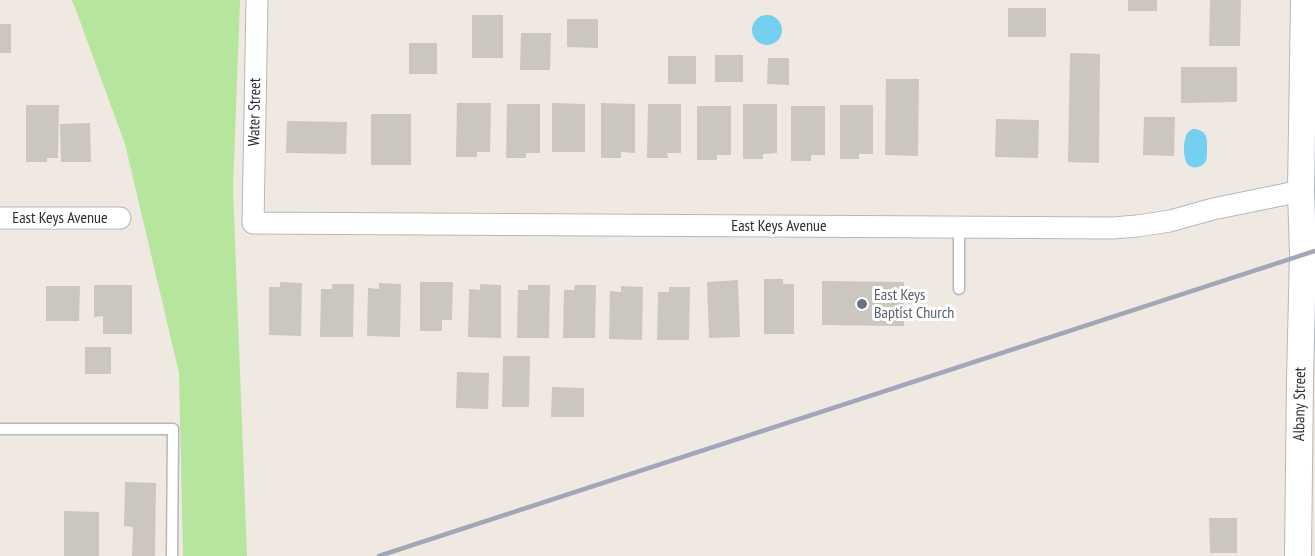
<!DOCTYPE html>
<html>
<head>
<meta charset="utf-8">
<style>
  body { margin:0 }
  canvas { display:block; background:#efe9e1 }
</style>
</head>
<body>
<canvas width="1315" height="556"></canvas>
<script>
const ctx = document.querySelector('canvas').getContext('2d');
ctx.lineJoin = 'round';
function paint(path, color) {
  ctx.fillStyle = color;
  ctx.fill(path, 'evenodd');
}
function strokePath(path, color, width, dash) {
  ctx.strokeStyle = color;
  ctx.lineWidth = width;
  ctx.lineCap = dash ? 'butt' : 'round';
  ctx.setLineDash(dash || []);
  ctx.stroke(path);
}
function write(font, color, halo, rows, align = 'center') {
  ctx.font = font + ' "PT Sans Narrow",sans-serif';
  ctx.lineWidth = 6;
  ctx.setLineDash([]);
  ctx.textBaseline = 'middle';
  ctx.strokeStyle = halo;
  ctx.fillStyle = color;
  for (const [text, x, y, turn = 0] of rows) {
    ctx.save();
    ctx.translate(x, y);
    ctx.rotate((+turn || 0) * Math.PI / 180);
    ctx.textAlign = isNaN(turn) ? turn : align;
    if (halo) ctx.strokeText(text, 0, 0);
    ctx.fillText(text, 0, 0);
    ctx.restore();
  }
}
paint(new Path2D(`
  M 71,0 L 240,0 L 233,189 L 247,556 L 183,556 L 179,373 L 125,144 L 74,5 Z`), '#b6e59e');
paint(new Path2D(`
  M752 30a15 15 0 1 1 30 0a15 15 0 1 1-30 0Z
  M 1192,129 C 1205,129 1208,136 1207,148 C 1207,156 1208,166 1197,167 C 1194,168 1191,167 1188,165 C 1183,159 1183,143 1186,136 C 1187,132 1189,132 1192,129 Z`), '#75cff0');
paint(new Path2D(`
  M 1128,0 L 1157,0 L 1157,11 L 1128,11 Z
  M 1210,0 L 1241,0 L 1240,46 L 1209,46 Z
  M 1008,8 L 1046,8 L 1046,37 L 1008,37 Z
  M 472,15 L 503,15 L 503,58 L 472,58 Z
  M 567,19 L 598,19 L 598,48 L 567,47 Z
  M 0,24 L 11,24 L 11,53 L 0,53 Z
  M 521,33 L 551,33 L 550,70 L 520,70 Z
  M 409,43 L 437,43 L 437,74 L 409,74 Z
  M 1070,53 L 1100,54 L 1099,163 L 1068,162 Z
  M 715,55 L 743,55 L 743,82 L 715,82 Z
  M 668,56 L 696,56 L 696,84 L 668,84 Z
  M 768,58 L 789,58 L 789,85 L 767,84 Z
  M 1181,67 L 1237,67 L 1237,102 L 1181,103 Z
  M 886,79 L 919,79 L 918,156 L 885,155 Z
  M 457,103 L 491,103 L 490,152 L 477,152 L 477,157 L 456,157 Z
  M 552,103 L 585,104 L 585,152 L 552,152 Z
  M 601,103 L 635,104 L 635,153 L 621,152 L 621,158 L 601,158 Z
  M 507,104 L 540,104 L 540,153 L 526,153 L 526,158 L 506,158 Z
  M 648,104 L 681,104 L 681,153 L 667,153 L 668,158 L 647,158 Z
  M 743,104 L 777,104 L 777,153 L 763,154 L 763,159 L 743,159 Z
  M 26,105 L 59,105 L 58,158 L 47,158 L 47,162 L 26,162 Z
  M 840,105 L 873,105 L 873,154 L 859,154 L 859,159 L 840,159 Z
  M 697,106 L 731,106 L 731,155 L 717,155 L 717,160 L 697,160 Z
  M 791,106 L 825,106 L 825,155 L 811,155 L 811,161 L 791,161 Z
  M 371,114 L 411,114 L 411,165 L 371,165 Z
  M 1144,117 L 1175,117 L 1174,156 L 1143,155 Z
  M 996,119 L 1039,120 L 1038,158 L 995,157 Z
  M 287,121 L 347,122 L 346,154 L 286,153 Z
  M 90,123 L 91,162 L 61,162 L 60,124 Z
  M 764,279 L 783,279 L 783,284 L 794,284 L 794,334 L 764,334 Z
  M 738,280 L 740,337 L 709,338 L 707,282 Z
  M 822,281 L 904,282 L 904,326 L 822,325 Z
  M 280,282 L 302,283 L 301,336 L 269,335 L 269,287 L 280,287 Z
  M 420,282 L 453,282 L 452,320 L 442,320 L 442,331 L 420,331 Z
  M 379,283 L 401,284 L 400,337 L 367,336 L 368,288 L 379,289 Z
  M 332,284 L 354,284 L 353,337 L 320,337 L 321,289 L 332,289 Z
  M 480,284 L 501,285 L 501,338 L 468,337 L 469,289 L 480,290 Z
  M 94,285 L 132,285 L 132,334 L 103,334 L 103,316 L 94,317 Z
  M 528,285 L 550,285 L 549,338 L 517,338 L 518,290 L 528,290 Z
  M 575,285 L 596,285 L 595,338 L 563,338 L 564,290 L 574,290 Z
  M 46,286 L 80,286 L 79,321 L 46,321 Z
  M 621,286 L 643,287 L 642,340 L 609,339 L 610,291 L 621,292 Z
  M 669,287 L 690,287 L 689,340 L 657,340 L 658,292 L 669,292 Z
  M 85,347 L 111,347 L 111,374 L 85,374 Z
  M 503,356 L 530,356 L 529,407 L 502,407 Z
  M 457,372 L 489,373 L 488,409 L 456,408 Z
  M 552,387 L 584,388 L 584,417 L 551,417 Z
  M 125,482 L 156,483 L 155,556 L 132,556 L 133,527 L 124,526 Z
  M 64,511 L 99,512 L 99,556 L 64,556 Z
  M 1209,518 L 1237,518 L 1237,553 L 1210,553 Z`), '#cbc7bf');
const service = new Path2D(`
  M 959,289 L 959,227
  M 0,429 L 173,429 L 172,556`);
const minor = new Path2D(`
  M 257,0 L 253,223 L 1113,228 L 1137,226 L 1170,221 L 1213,209 L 1301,191
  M 0,218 L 120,218`);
const tertiary = new Path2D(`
  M 1298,556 L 1300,381 L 1303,254 L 1301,191 L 1304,0`);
strokePath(service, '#b4b7c1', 13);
strokePath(minor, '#b4b7c1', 23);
strokePath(tertiary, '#b4b7c1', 28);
strokePath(service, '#fff', 10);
strokePath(minor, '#fff', 21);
strokePath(tertiary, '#fff', 26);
strokePath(new Path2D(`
  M 379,556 L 1315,251`), '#a3a6b8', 4.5);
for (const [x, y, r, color] of [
  [862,304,6,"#6b7280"]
]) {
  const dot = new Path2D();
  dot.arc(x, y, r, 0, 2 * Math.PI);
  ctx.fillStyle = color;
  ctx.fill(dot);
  strokePath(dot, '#fff', 2);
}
write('16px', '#2e2e2e', '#fff', [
  ["Water Street",255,112,-89],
  ["East Keys Avenue",60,218],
  ["East Keys Avenue",779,226],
  ["Albany Street",1300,404,-89]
]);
write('16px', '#5b616d', '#fff', [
  ["East Keys",874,295],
  ["Baptist Church",874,313]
], 'left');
</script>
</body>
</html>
